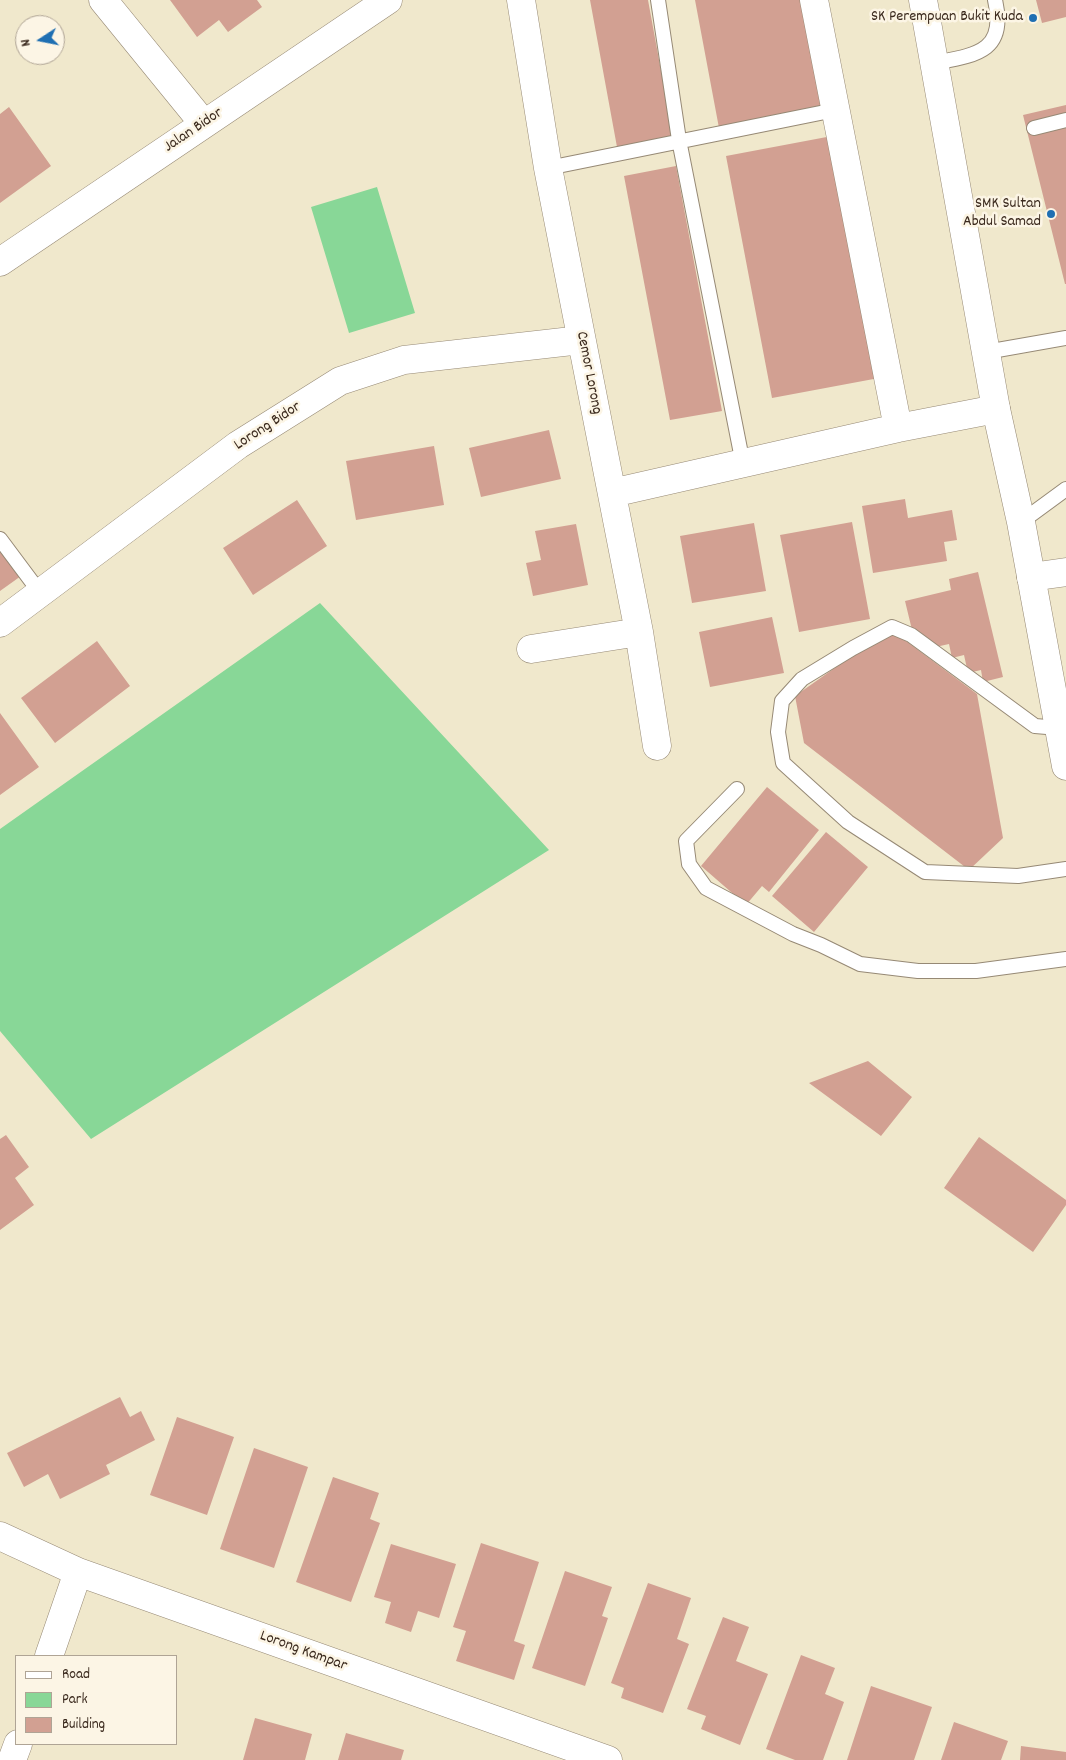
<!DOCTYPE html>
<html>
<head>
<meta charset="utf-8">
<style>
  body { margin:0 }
  #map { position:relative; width:1066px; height:1760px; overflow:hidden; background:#f0e8cc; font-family:Dekko,sans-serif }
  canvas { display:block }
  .legend { position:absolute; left:15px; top:1655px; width:162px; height:90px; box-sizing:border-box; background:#fcf5e5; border:1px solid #afa495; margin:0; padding:6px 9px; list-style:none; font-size:15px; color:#3b2a1e }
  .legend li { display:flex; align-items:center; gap:10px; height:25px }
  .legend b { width:25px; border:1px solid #afa495 }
  .north { position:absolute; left:15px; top:15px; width:50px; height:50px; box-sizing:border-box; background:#fcf5e5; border:1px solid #afa495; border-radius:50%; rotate:259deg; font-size:14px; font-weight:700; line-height:20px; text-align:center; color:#3b2a1e }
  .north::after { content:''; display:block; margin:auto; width:18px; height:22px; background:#1f6fb2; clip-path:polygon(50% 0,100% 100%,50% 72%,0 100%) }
</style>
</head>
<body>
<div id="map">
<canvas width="1066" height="1760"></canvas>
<ul class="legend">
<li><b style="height:6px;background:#fff"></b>Road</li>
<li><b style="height:14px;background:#88d797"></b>Park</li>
<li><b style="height:14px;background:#d2a092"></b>Building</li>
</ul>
<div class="north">N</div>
</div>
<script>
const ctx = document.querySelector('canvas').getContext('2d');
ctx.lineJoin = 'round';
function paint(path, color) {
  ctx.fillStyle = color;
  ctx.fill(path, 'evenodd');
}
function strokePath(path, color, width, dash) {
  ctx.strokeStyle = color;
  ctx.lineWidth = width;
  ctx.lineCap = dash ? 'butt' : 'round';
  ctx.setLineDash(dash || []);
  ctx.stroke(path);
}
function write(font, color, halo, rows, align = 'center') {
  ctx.font = font + ' Dekko,sans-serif';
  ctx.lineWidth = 5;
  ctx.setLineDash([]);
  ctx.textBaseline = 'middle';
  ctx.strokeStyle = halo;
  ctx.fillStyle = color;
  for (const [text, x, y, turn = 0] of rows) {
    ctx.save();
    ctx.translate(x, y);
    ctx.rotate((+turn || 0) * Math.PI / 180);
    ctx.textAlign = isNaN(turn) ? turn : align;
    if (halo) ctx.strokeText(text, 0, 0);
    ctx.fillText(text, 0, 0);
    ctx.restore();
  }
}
paint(new Path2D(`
  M 377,187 L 415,313 L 349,333 L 311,207 Z
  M 320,603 L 549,850 L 91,1139 L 0,1031 L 0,829 Z`), '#88d797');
paint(new Path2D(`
  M 170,0 L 257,0 L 262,7 L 228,32 L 219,20 L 197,37 Z
  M 590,0 L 648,0 L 673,136 L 617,147 Z
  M 695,0 L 807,0 L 827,108 L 719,128 Z
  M 1036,0 L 1066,0 L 1066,17 L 1042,23 Z
  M 1066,105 L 1066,284 L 1065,284 L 1023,115 Z
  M 9,107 L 51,166 L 0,203 L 0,114 Z
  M 832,136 L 879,378 L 772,398 L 726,156 Z
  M 676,166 L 722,411 L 670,420 L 624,176 Z
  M 549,430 L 561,479 L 481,497 L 469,448 Z
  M 434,446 L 444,505 L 356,520 L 346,461 Z
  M 905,499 L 908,518 L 952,510 L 957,540 L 944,542 L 947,561 L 873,573 L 862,506 Z
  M 297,500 L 327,546 L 253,595 L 223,548 Z
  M 852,522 L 870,619 L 799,632 L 780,535 Z
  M 754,523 L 766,591 L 692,603 L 680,536 Z
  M 576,524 L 588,585 L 533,596 L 526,563 L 541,560 L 535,531 Z
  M 0,531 L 28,571 L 0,591 Z
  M 978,572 L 1003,677 L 983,682 L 981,670 L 968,673 L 964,655 L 952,658 L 949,644 L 931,648 L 913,634 L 905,601 L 951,590 L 949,579 Z
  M 772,617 L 784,673 L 710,687 L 699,632 Z
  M 890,629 L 977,694 L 1003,838 L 969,870 L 804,743 L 795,696 Z
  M 97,641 L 130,686 L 55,743 L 21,698 Z
  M 0,713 L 39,767 L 0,795 Z
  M 767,787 L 819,830 L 769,892 L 762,886 L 746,905 L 701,866 Z
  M 826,832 L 868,867 L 814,932 L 772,896 Z
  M 868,1061 L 912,1097 L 881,1136 L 809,1083 Z
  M 6,1135 L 29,1167 L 15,1178 L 34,1205 L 0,1230 L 0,1139 Z
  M 979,1137 L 1066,1200 L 1066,1205 L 1033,1252 L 944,1188 Z
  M 120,1397 L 130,1417 L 141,1411 L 155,1440 L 106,1465 L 110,1474 L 60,1499 L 48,1474 L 24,1487 L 7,1453 Z
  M 177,1417 L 234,1437 L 207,1515 L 150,1495 Z
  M 254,1448 L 308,1467 L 274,1568 L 220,1549 Z
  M 333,1477 L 379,1493 L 370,1519 L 380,1523 L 351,1602 L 296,1582 Z
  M 481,1543 L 539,1562 L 514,1641 L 525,1645 L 514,1680 L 456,1661 L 466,1631 L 453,1627 Z
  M 391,1544 L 456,1564 L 439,1618 L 418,1611 L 411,1632 L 385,1623 L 391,1602 L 374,1597 Z
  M 565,1571 L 612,1587 L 602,1616 L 608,1618 L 585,1686 L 532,1668 Z
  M 648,1583 L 691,1598 L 677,1639 L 689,1644 L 663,1713 L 621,1698 L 624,1688 L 611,1683 Z
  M 723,1617 L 749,1627 L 736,1661 L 768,1674 L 740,1745 L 701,1729 L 706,1716 L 687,1709 Z
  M 801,1655 L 835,1668 L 825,1694 L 844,1702 L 823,1760 L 795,1760 L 766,1749 Z
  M 871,1686 L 932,1707 L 914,1760 L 847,1760 Z
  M 255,1718 L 312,1734 L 305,1760 L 243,1760 Z
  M 954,1722 L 1008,1741 L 1001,1760 L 941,1760 Z
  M 346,1733 L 404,1750 L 401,1760 L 338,1760 Z
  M 1021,1746 L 1066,1752 L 1066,1760 L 1020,1760 Z`), '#d2a092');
const service = new Path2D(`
  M 658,0 L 679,140 L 743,464
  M 934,63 C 976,55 1007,52 995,0
  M 1034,128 L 1066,120
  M 548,168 L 835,110
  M 986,352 L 1066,338
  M 1021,522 L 1066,489
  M 0,539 L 41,594
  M 1059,728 L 1035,726 L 911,635 L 892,627 L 853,648 L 802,679 L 782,701 L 778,732 L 783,763 L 848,822 L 925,872 L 1018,876 L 1066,869
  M 737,789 L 686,841 L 689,864 L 706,888 L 793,934 L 821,945 L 860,964 L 918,971 L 976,971 L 1066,959`);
const minor = new Path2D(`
  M 103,0 L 204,124
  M 521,0 L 548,168 L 639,632 L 657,746
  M 814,0 L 898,428
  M 0,262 L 388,0
  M 612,493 L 898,428 L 996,409
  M 1031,577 L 1066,572
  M 0,623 L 238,445 L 340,381 L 404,360 L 581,340
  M 531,649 L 639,632
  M 0,1536 L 78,1572 L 608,1760
  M 49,1656 L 78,1572
  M 12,1760 L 18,1744`);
const tertiary = new Path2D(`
  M 923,0 L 996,409 L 1021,522 L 1066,766`);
strokePath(service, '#968975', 16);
strokePath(minor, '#968975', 29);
strokePath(tertiary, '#968975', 29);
strokePath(service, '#fff', 14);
strokePath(minor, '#fff', 28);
strokePath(tertiary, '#fff', 28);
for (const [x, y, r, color] of [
  [1033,18,5,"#1f6fb2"],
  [1051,214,5,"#1f6fb2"]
]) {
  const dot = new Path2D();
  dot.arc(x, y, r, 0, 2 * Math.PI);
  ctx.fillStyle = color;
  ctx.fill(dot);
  strokePath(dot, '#fcf5e5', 2);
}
write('16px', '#3b2a1e', '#fcf5e5', [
  ["SK Perempuan Bukit Kuda",1023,18],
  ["SMK Sultan",1041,205],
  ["Abdul Samad",1041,223]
], 'right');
write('16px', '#3b2a1e', '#fcf5e5', [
  ["Jalan Bidor",194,131,-34],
  ["Cemor Lorong",588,373,79],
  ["Lorong Bidor",268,427,-33],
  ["Lorong Kampar",303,1652,20]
]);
</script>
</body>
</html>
